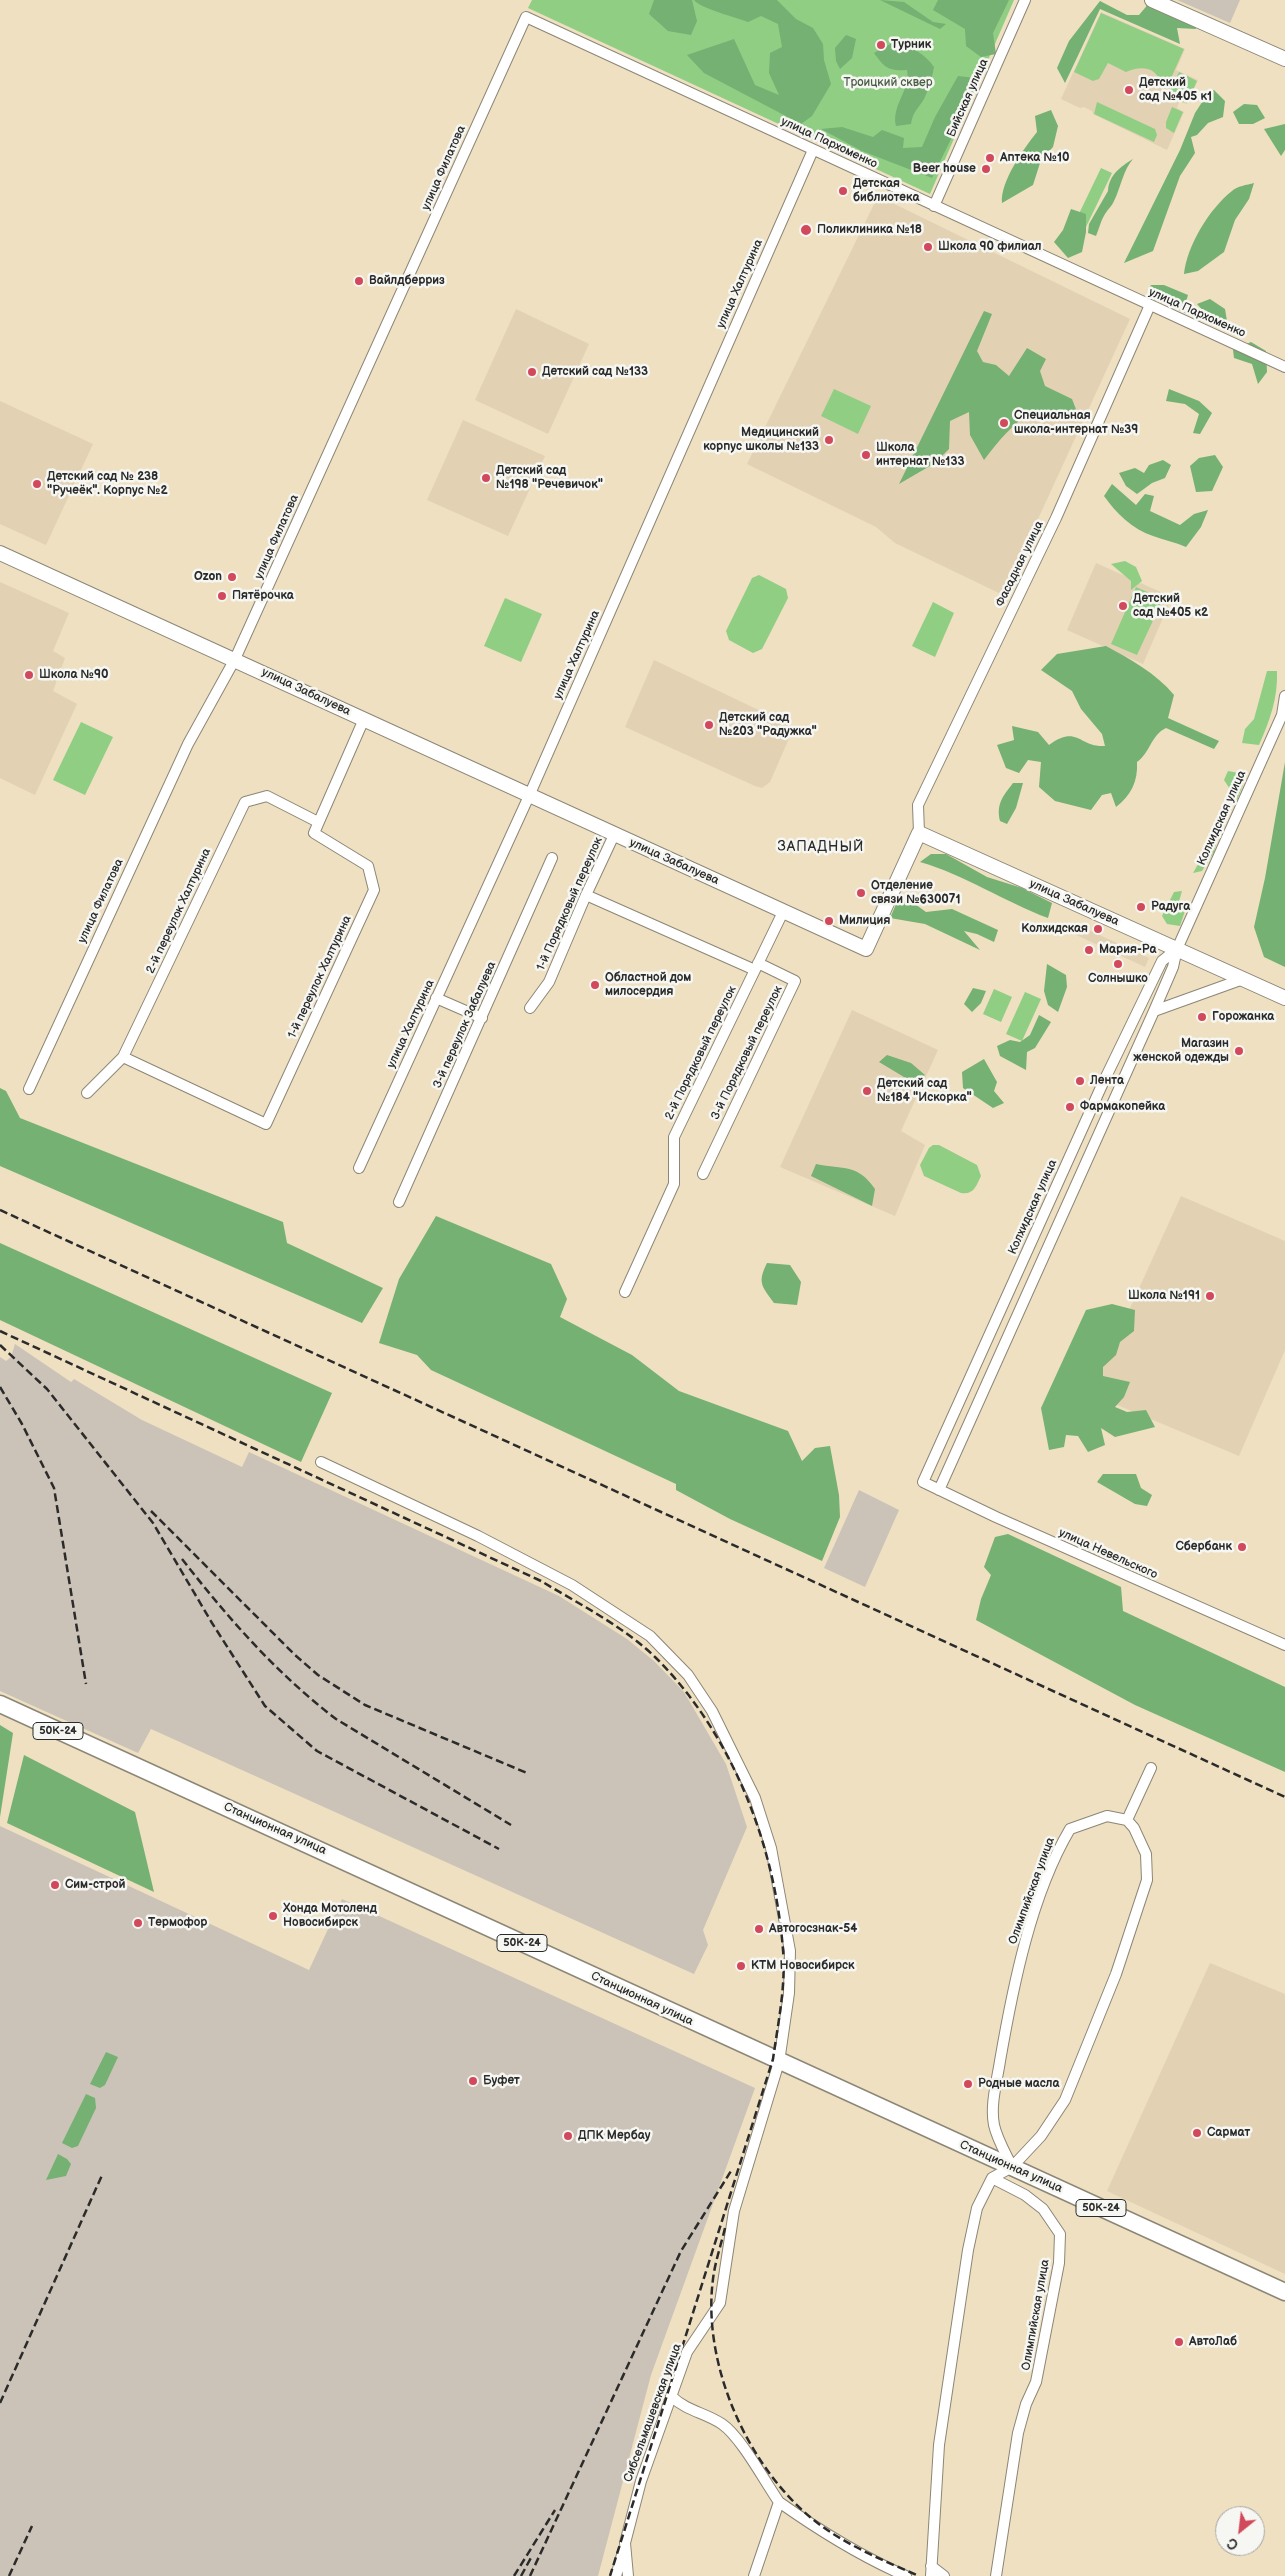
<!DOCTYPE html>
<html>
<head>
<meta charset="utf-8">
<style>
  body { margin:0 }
  #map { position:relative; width:1285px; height:2576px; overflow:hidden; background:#eee0c1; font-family:"Balsamiq Sans",sans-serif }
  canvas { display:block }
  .north { position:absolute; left:1215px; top:2506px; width:50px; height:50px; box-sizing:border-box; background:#f6f6f2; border:1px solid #a5a5a2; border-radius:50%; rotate:209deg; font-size:14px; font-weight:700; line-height:20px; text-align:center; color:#2b2b2b }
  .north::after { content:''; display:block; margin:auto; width:18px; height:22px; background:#d1495b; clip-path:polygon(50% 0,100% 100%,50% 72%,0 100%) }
</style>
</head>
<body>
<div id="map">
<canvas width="1285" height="2576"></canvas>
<div class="north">С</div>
</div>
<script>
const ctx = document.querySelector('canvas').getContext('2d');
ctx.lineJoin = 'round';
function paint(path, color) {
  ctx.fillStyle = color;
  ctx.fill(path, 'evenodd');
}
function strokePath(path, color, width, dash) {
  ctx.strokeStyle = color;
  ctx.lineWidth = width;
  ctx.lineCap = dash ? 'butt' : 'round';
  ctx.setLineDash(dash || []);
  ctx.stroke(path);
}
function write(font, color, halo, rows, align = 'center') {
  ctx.font = font + ' "Balsamiq Sans",sans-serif';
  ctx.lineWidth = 5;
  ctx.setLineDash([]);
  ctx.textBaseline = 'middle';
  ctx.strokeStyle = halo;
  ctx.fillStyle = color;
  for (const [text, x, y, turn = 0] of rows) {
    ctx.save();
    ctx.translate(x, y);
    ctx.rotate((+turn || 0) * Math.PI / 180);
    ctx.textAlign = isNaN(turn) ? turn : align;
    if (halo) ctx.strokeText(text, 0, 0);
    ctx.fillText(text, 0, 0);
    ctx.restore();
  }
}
paint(new Path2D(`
  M 1101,12 L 1185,49 L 1176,70 L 1198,80 L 1187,104 L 1179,102 L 1177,108 L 1184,112 L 1167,150 L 1093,114 L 1092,111 L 1084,107 L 1080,108 L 1061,99 Z
  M 878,196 L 1130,319 L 1003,595 L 895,543 L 876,527 L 747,464 Z
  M 516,309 L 589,344 L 548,434 L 475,400 Z
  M 0,401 L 93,444 L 46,545 L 0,524 Z
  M 463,420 L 545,456 L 508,536 L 427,500 Z
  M 1096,563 L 1172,597 L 1143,664 L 1067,630 Z
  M 0,582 L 69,613 L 53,651 L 65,658 L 53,691 L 77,704 L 35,795 L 0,778 Z
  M 654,660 L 794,727 L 770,782 L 762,788 L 755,786 L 625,727 Z
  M 1076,924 L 1149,958 L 1145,967 L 1072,933 Z
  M 852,1010 L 938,1050 L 901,1131 L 925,1145 L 895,1216 L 780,1167 Z
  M 1181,1196 L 1285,1241 L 1285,1350 L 1239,1456 L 1091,1394 Z
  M 1210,1963 L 1285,1994 L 1285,2274 L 1107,2191 Z`), '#e3d1b4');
paint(new Path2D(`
  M 1177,0 L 1240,0 L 1230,23 Z
  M 15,1344 L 71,1382 L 74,1379 L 142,1420 L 242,1467 L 249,1452 L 559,1596 L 627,1639 L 654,1661 L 684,1692 L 726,1764 L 747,1827 L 703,1930 L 708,1945 L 694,1974 L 151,1729 L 138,1753 L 0,1691 L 0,1357 L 6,1361 L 11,1357 Z
  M 859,1490 L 899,1510 L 865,1587 L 824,1568 Z
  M 0,1826 L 309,1970 L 342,1899 L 755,2088 L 651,2375 L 598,2576 L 0,2576 Z`), '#cbc3b8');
paint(new Path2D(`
  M 532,0 L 1014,0 L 930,194 L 528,8 Z
  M 1101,13 L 1184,49 L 1168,85 L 1160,81 C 1155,66 1139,66 1126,72 L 1108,63 L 1099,79 L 1093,81 L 1074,72 Z
  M 1179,72 L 1197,81 L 1187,103 L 1168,95 Z
  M 1097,102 L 1155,129 L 1157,135 L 1154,142 L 1094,114 Z
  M 1172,107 L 1183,112 L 1174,133 L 1166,128 L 1166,122 Z
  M 1101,168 L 1112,173 L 1086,227 L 1075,222 Z
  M 834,389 L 871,406 L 858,434 L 821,416 Z
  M 1125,561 L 1136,567 L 1142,581 L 1131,590 L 1131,581 L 1111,564 Z
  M 759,575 L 786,589 L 788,598 L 762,649 L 753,653 L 729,640 L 726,631 L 752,578 Z
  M 1136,587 L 1163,599 L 1137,655 L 1111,644 Z
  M 505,598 L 542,614 L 521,662 L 484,646 Z
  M 933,602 L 954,613 L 935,657 L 912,646 Z
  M 1267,671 L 1277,671 C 1278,698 1270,720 1259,745 L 1242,743 L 1245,729 L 1254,719 Z
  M 81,722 L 113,737 L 85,795 L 53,780 Z
  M 1228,771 L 1239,773 L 1243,785 L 1237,800 L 1224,780 Z
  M 1218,836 L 1214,852 L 1202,871 L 1193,873 L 1213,838 Z
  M 1182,891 L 1178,905 L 1185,911 L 1180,926 L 1167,924 L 1162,916 L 1174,892 Z
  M 994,989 L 1012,997 L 1001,1022 L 983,1014 Z
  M 1025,992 L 1041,999 L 1022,1041 L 1006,1034 Z
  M 933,1145 L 939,1145 L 977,1165 L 981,1176 C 976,1186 974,1195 961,1193 L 924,1176 L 920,1165 L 929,1148 Z`), '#90ce84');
paint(new Path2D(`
  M 654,0 L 692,0 L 697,21 L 691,35 L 668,31 L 649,14 Z
  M 694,0 L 777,0 L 796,19 L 813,28 L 823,44 L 824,60 L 831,84 L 812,116 L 801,124 L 704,73 L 687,55 L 734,39 L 755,85 L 779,95 L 769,73 L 770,53 L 782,47 L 778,24 L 761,16 L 748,22 C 736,17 701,9 694,0 Z
  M 880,0 L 904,2 L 933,22 L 946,24 L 940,29 Z
  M 938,0 L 1009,0 L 993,33 L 996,54 L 981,57 L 966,46 L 965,29 L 933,10 Z
  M 1100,1 L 1127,15 L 1139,15 L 1150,2 L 1194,22 L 1196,29 L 1177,28 L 1180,44 L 1100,9 L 1065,83 L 1057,68 L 1069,41 Z
  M 846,35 L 856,39 L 852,58 L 840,69 L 836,61 L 835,48 Z
  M 894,42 C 911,46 924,53 934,67 C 932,79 929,88 924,99 C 918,109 913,111 911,124 L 896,126 C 891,105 911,90 907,70 C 888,71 885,68 874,53 Z
  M 958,76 L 975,78 L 974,92 L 932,178 L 862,151 L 821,129 L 842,127 L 873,137 L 882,130 L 904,138 L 903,148 L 922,147 L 935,117 Z
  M 1214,90 L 1225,101 L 1223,117 L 1208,123 L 1197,135 L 1191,137 L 1195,153 L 1180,176 L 1153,251 L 1124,263 L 1180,150 L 1195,113 L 1208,93 Z
  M 1244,104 L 1257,105 L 1265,118 L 1253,124 L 1239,124 L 1233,112 Z
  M 1051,110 L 1058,126 L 1053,147 L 1041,160 L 1033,185 L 1002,203 C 1000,182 1024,148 1037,132 L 1035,116 Z
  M 1285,124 L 1285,150 L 1281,156 L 1264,129 Z
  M 1133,159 C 1123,170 1121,187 1114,201 C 1112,206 1108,209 1105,214 C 1101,220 1099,229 1096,236 L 1088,233 L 1089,224 L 1108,191 C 1109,175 1120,167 1133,159 Z
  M 1254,183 L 1249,199 L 1235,220 L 1224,252 L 1198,271 L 1184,274 C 1187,246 1209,209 1232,191 C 1237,186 1247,185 1254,183 Z
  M 1071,209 L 1086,214 L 1086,232 L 1082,252 L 1068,258 L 1054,242 L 1063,230 Z
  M 1151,285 L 1164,285 L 1188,295 L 1185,305 L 1149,289 Z
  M 1210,299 L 1225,309 L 1227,321 L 1206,314 L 1197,304 Z
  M 984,311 L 992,314 L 977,351 L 983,362 L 996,365 L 1009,376 L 1027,348 L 1046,359 L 1040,371 L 1045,386 L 1072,399 L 1079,417 L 1033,410 C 1013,424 999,440 984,460 L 970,435 L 969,412 L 950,421 L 949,449 L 935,463 L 899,484 Z
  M 1251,342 L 1266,351 L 1267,372 L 1258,384 L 1252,364 L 1234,358 L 1233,350 Z
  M 1169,389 L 1199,401 L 1212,413 L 1200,434 L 1193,433 L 1199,414 L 1185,404 L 1166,401 Z
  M 1215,455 L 1223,467 L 1212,491 L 1196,492 L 1190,466 L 1199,458 Z
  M 1163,460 L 1171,465 L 1165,478 L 1152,483 L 1137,494 L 1126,486 L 1119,473 L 1135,468 L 1144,473 L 1149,465 Z
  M 1112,484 L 1136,505 L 1145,494 L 1154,496 L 1150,511 L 1180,525 L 1194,514 L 1208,510 L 1201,527 L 1186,547 C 1175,542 1164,540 1153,536 C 1132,529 1116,513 1104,496 Z
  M 1106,646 C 1130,659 1156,673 1174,695 L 1168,718 L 1219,741 L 1214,749 L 1166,728 C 1151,735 1150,753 1137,762 C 1138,782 1131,795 1116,807 L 1111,793 L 1102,795 L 1091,810 L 1055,801 L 1039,787 L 1041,762 L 1028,760 L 1019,773 L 1006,768 L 997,745 L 1014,740 L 1012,726 L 1038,732 L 1049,745 C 1078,724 1079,748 1105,746 L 1102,734 L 1081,709 L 1072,691 L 1041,670 L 1057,654 Z
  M 1285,762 L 1285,967 L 1264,957 L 1254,927 L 1265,878 Z
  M 1013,783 L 1023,783 L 1016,808 L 1007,824 L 1000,821 C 996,804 1003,796 1013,783 Z
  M 931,854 L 946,854 L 987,877 L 1022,888 L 1052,903 L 1048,918 C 1005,902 965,875 920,862 Z
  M 908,899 L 926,912 L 952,909 L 998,930 L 994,942 L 977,934 L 964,931 L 980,950 L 925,924 L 890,918 L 897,902 Z
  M 1047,964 L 1066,975 L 1067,987 L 1058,1012 L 1048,1005 L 1044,991 Z
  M 973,988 L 986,991 L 981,1003 L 972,1012 L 964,1004 Z
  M 1039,1015 L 1051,1022 L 1035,1048 L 1027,1052 L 1026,1070 L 1000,1056 L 997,1046 L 1010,1040 L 1020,1042 L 1030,1035 Z
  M 887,1055 L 911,1063 L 925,1075 L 914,1083 L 879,1062 Z
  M 984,1059 L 997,1082 L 994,1091 L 1004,1103 L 993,1108 L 963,1088 L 962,1072 Z
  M 0,1088 L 6,1091 L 20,1118 L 283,1222 L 287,1243 L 383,1288 L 362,1323 L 0,1166 Z
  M 816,1164 C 844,1170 857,1163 875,1189 L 872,1206 L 811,1176 Z
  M 436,1216 L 551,1264 L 567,1299 L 560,1317 L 632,1355 L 679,1391 L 788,1431 L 802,1461 L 815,1448 L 830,1446 L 839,1495 L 840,1517 L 822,1561 L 730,1519 L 676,1490 L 676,1484 L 431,1370 L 417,1355 L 379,1343 L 399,1279 Z
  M 0,1243 L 332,1393 L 301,1462 L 0,1320 Z
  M 767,1263 L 790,1265 L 801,1282 L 797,1305 L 774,1303 C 762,1286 757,1283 767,1263 Z
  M 1112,1304 L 1135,1310 L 1134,1331 L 1120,1342 L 1116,1355 L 1103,1367 L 1103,1376 L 1130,1382 L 1124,1397 L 1115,1407 L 1127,1412 L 1146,1410 L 1155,1427 L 1115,1437 L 1101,1428 L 1105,1445 L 1088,1452 L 1078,1436 L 1066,1435 L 1064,1447 L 1049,1450 L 1041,1408 L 1086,1310 Z
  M 1103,1474 L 1136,1474 L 1141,1488 L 1152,1495 L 1147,1506 L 1135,1504 L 1097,1482 Z
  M 1008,1534 L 1121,1587 L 1123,1611 L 1285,1687 L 1285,1772 L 1135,1705 L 976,1620 L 981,1599 L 991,1575 L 984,1567 L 995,1537 Z
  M 0,1725 L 13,1733 L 0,1817 Z
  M 24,1755 L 135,1812 L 154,1892 L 7,1823 Z
  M 106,2052 L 118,2057 L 105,2085 L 100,2088 L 90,2084 Z
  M 86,2094 L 95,2098 L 96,2108 L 78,2146 L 72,2148 L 62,2143 Z
  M 58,2154 L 67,2159 L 71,2164 L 66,2176 L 46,2180 Z`), '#74b172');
paint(new Path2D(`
  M 1150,291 L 1198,313 L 1196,318 L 1147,295 Z`), '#73c1ed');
const street = new Path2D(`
  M 934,206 L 1025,0
  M 919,833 L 918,805 L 1056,518 L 1150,305
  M 586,895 L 755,970
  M 1177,949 L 1162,961 L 1102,1085 L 923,1482 L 996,1517 L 1285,1645
  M 436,998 L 482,1018
  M 530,1008 L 549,982 L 586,895 L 614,835
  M 1154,1011 L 1243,979
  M 123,1057 L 266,1124 L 374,890 L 368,866 L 314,833 L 364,719
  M 29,1089 L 188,744 L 235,659 L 526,17 L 1285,367
  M 87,1093 L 123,1057 L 245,802 L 267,796 L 318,822
  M 359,1168 L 529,796 L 813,150
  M 703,1174 L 795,981 L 758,963
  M 399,1202 L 552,858
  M 625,1292 L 674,1184 L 674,1137 L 783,912
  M 321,1462 L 478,1536 L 572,1585 L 650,1636 L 688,1675 L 712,1711 L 755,1798 L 771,1848 L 790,1951 L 789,1993 L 779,2062 L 734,2211 L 720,2303 L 687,2352 L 641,2481 L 625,2543 L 628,2576
  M 939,1490 L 1154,1011 L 1173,967 L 1177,949 L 1282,715 L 1285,696
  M 1012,2167 C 1006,2154 997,2139 994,2125 C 990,2105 997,2081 1000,2061 C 1013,1986 1031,1895 1070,1829 L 1107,1816 L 1127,1820 L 1151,1768
  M 992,2178 L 1025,2195 L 1043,2209 L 1060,2234 L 1059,2263 L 1036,2382 L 1026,2404 L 1018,2433 L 996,2576
  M 671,2396 C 688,2412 704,2412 722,2424 C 741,2437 765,2482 779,2502 L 754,2576
  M 779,2502 C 820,2531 860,2556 906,2576
  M 931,2566 L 944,2576
  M 616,2576 L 623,2551
  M 931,2576 L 939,2445 L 968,2250 L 977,2208 L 992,2178 L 1012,2167 L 1041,2136 L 1065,2100 L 1116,1974 L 1147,1880 L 1146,1854 L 1134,1828 L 1127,1820`);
const secondary = new Path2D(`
  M 1152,0 L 1285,59
  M 0,553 L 866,949 L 919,833 L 1285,998`);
const primary = new Path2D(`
  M 0,1704 L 1285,2292`);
strokePath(street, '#8c8676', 12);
strokePath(secondary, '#8c8676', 16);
strokePath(primary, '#8c8676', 19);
strokePath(street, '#fff', 10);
strokePath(secondary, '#fff', 14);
strokePath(primary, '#fff', 16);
strokePath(new Path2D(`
  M 0,1210 L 1285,1797
  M 0,1331 L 541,1581 C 579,1604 623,1626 655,1657 C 731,1732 775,1844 783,1950 C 786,1986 778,2023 773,2059 L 610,2576
  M 0,1345 L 47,1389 L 153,1523 L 212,1623 L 265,1706 L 317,1751 L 499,1849
  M 0,1387 L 22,1424 L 54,1488 L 86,1684
  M 151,1511 L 295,1655 L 318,1675 L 365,1705 L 527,1773
  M 182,1559 C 228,1618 276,1673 336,1719 L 511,1825
  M 725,2228 C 721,2245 715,2262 713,2279 C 702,2363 746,2463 810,2517 C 841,2543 882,2560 919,2576
  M 0,2403 L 103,2173
  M 9,2576 L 32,2526
  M 514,2576 L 555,2510
  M 521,2576 L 532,2556
  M 530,2576 L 681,2251 L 731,2171`), '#2b2b2b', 2.5, [8, 4]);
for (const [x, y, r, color] of [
  [881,45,5,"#d1495b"],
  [1129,90,5,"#d1495b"],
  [990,158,5,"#d1495b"],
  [986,169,5,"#d1495b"],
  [843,191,5,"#d1495b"],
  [806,230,6,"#d1495b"],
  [928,247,5,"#d1495b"],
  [359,281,5,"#d1495b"],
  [532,372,5,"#d1495b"],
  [1004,423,5,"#d1495b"],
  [829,440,5,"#d1495b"],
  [866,455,5,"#d1495b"],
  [486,478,5,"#d1495b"],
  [37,484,5,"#d1495b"],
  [232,577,5,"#d1495b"],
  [222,596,5,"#d1495b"],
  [1123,606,5,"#d1495b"],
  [29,675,5,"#d1495b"],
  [709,725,5,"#d1495b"],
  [861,893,5,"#d1495b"],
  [1141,907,5,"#d1495b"],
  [829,921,5,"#d1495b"],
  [1098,929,5,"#d1495b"],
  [1089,950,5,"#d1495b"],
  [1118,964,5,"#d1495b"],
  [595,985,5,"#d1495b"],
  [1202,1017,5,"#d1495b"],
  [1239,1051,5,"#d1495b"],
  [1080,1081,5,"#d1495b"],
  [867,1091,5,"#d1495b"],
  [1070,1107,5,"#d1495b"],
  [1210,1296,5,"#d1495b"],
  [1242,1547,5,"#d1495b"],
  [55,1885,5,"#d1495b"],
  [273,1916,5,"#d1495b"],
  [138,1923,5,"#d1495b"],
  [759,1929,5,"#d1495b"],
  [741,1966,5,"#d1495b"],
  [473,2081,5,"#d1495b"],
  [968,2084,5,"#d1495b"],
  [1197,2133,5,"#d1495b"],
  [568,2136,5,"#d1495b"],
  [1179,2342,5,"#d1495b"]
]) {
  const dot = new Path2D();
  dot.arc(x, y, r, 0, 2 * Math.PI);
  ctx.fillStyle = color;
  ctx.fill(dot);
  strokePath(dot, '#f6f6f2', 2);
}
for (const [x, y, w] of [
  [58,1731,50],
  [522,1943,50],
  [1101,2208,50]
]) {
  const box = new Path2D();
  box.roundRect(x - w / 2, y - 8.5, w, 17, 4);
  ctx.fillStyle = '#f6f6f2';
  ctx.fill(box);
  strokePath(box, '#2b2b2b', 1);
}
write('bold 11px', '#2b2b2b', null, [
  ["50К-24",58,1731],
  ["50К-24",522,1943],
  ["50К-24",1101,2208]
]);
write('bold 12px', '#2b2b2b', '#f6f6f2', [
  ["Турник",891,45],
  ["Детский",1139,83],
  ["сад №405 к1",1139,97],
  ["Аптека №10",1000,158],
  ["Beer house",976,169,"right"],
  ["Детская",853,184],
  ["библиотека",853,198],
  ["Поликлиника №18",817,230],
  ["Школа 90 филиал",938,247],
  ["Вайлдберриз",369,281],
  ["Детский сад №133",542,372],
  ["Специальная",1014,416],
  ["школа-интернат №39",1014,430],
  ["Медицинский",819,433,"right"],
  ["корпус школы №133",819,447,"right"],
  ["Школа",876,448],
  ["интернат №133",876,462],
  ["Детский сад",496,471],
  ["№198 \"Речевичок\"",496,485],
  ["Детский сад № 238",47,477],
  ["\"Ручеёк\". Корпус №2",47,491],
  ["Ozon",222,577,"right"],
  ["Пятёрочка",232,596],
  ["Детский",1133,599],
  ["сад №405 к2",1133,613],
  ["Школа №90",39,675],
  ["Детский сад",719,718],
  ["№203 \"Радужка\"",719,732],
  ["Отделение",871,886],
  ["связи №630071",871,900],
  ["Радуга",1151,907],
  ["Милиция",839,921],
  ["Колхидская",1088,929,"right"],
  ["Мария-Ра",1099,950],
  ["Областной дом",605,978],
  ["милосердия",605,992],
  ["Солнышко",1118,979,"center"],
  ["Горожанка",1212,1017],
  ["Магазин",1229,1044,"right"],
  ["женской одежды",1229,1058,"right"],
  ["Лента",1090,1081],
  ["Детский сад",877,1084],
  ["№184 \"Искорка\"",877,1098],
  ["Фармакопейка",1080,1107],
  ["Школа №191",1200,1296,"right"],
  ["Сбербанк",1232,1547,"right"],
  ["Сим-строй",65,1885],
  ["Хонда Мотоленд",283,1909],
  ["Новосибирск",283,1923],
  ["Термофор",148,1923],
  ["Автогосзнак-54",769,1929],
  ["КТМ Новосибирск",751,1966],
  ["Буфет",483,2081],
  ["Родные масла",978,2084],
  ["Сармат",1207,2133],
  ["ДПК Мербау",578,2136],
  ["АвтоЛаб",1189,2342]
], 'left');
write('12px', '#495c46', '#f6f6f2', [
  ["Троицкий сквер",888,83]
]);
write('12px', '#2b2b2b', '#f6f6f2', [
  ["Бийская улица",968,98,-66],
  ["улица Пархоменко",829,143,25],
  ["улица Филатова",444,168,-66],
  ["улица Халтурина",740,284,-66],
  ["улица Пархоменко",1197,313,24],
  ["улица Филатова",277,537,-66],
  ["Фасадная улица",1020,564,-64],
  ["улица Халтурина",577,655,-66],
  ["улица Забалуева",306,692,25],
  ["Колхидская улица",1222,818,-66],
  ["улица Забалуева",674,862,24],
  ["улица Филатова",101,901,-65],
  ["улица Забалуева",1074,903,24],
  ["1-й Порядковый переулок",570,904,-66],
  ["2-й переулок Халтурина",179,911,-65],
  ["1-й переулок Халтурина",320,977,-65],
  ["улица Халтурина",411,1024,-65],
  ["3-й переулок Забалуева",465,1025,-66],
  ["2-й Порядковый переулок",701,1053,-64],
  ["3-й Порядковый переулок",747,1053,-64],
  ["Колхидская улица",1033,1207,-66],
  ["улица Невельского",1108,1554,24],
  ["Станционная улица",275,1829,24],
  ["Олимпийская улица",1032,1891,-70],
  ["Станционная улица",642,1999,25],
  ["Станционная улица",1011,2167,24],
  ["Олимпийская улица",1036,2315,-80],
  ["Сибсельмашевская улица",653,2413,-70]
]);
ctx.letterSpacing = '1px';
write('14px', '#2b2b2b', '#f6f6f2', [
  ["ЗАПАДНЫЙ",821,847]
]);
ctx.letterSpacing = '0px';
</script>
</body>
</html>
